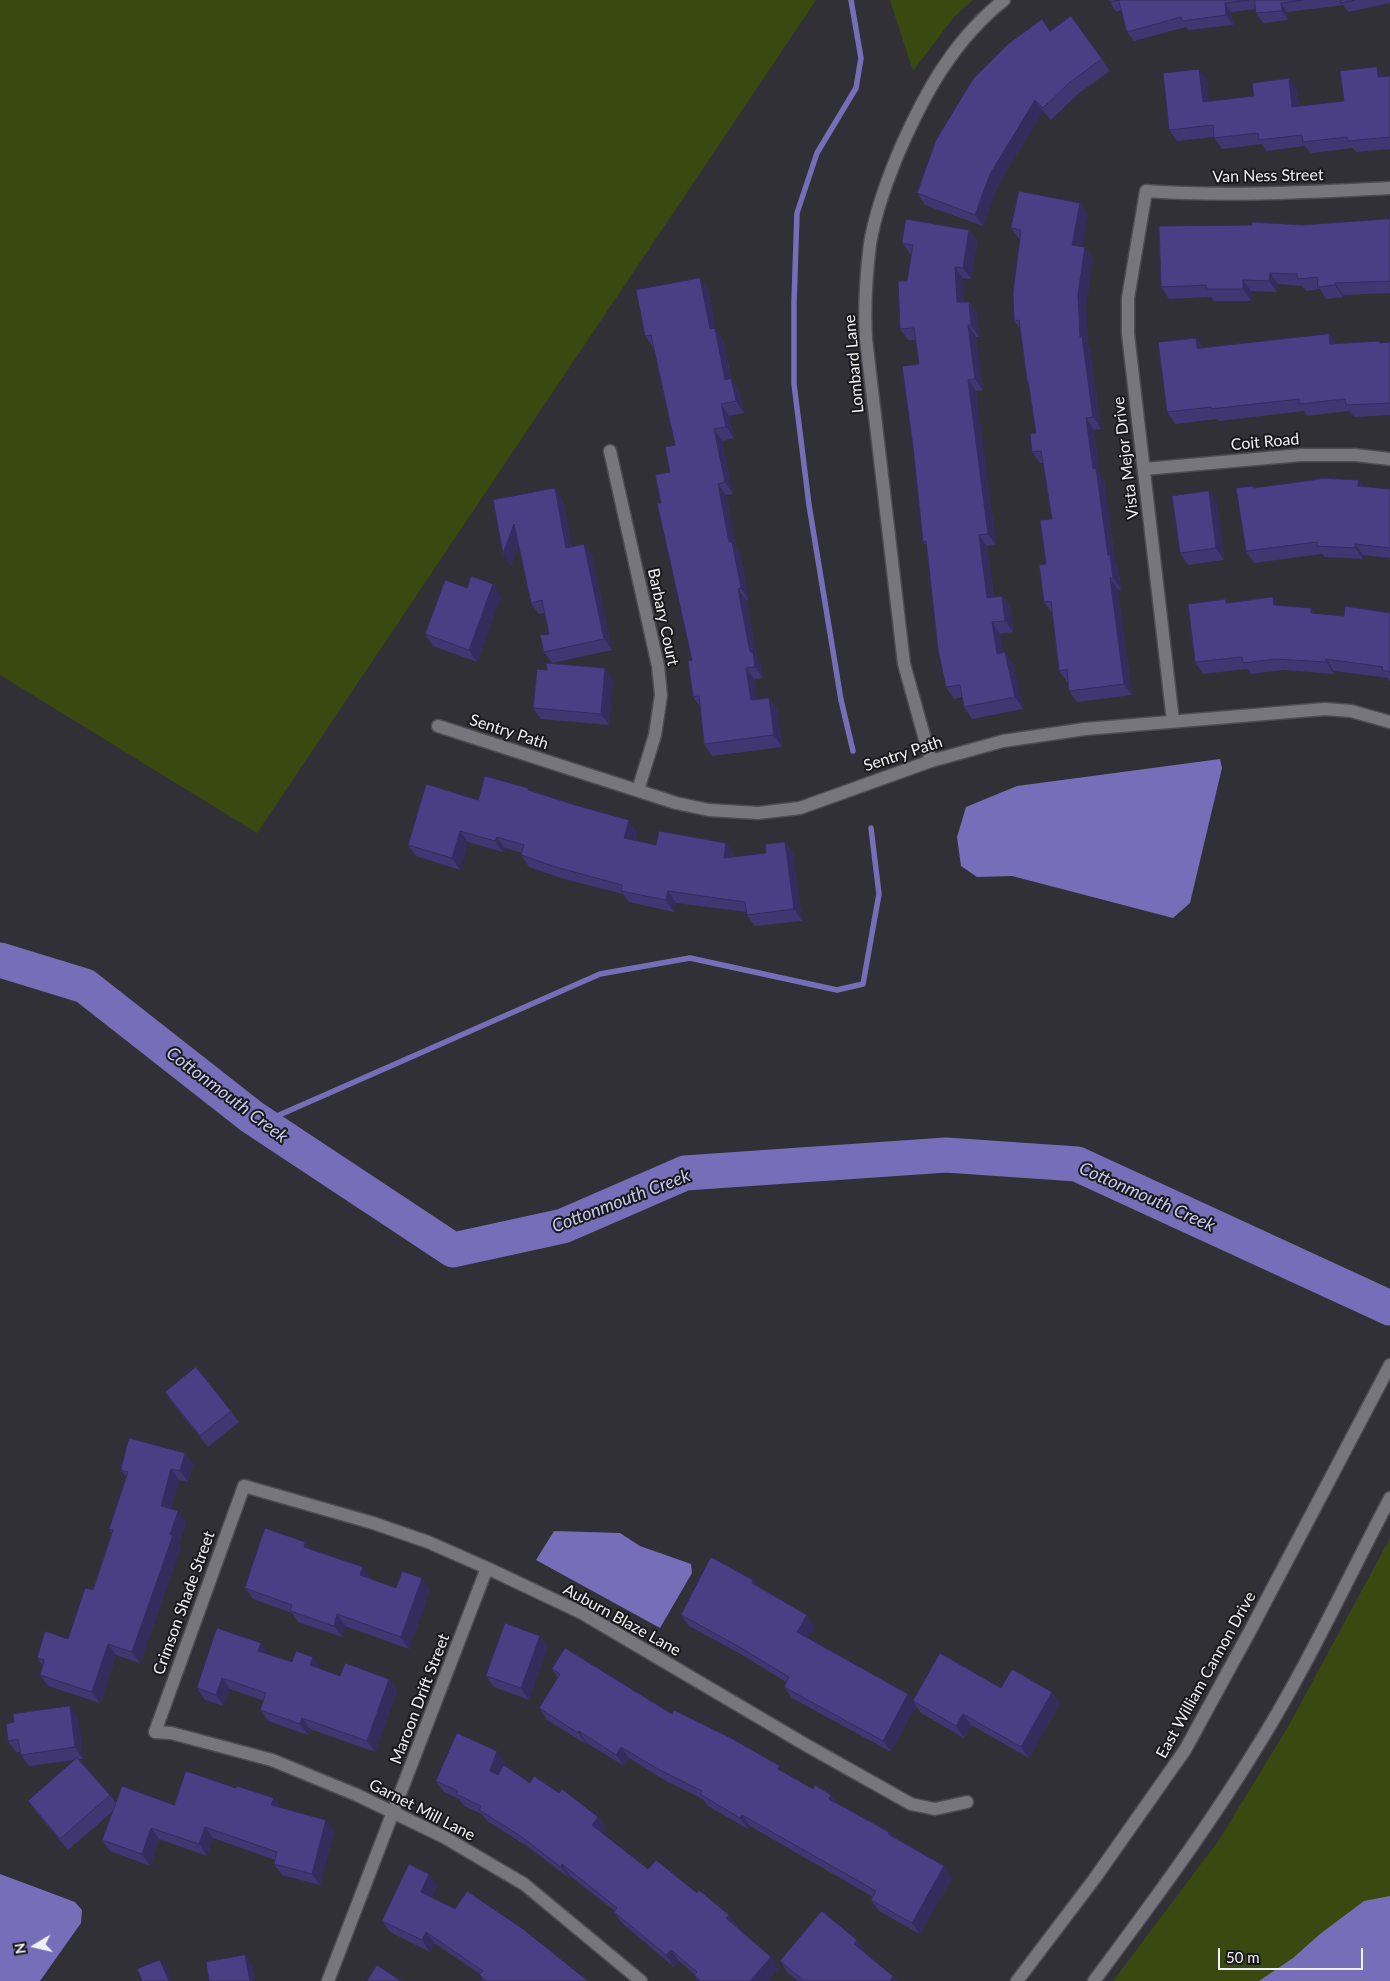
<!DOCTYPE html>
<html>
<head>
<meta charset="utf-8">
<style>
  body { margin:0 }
  #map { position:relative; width:1390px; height:1981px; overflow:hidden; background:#313036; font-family:Lato,sans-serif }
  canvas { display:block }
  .north { position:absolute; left:10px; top:1921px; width:50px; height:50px; -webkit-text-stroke:4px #19191b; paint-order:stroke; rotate:261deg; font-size:14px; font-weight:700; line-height:20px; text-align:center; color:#f1f1f5 }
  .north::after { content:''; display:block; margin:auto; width:18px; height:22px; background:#f1f1f5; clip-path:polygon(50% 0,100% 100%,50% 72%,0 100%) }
  .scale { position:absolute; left:1218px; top:1948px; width:145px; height:22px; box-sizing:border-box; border:2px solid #f1f1f5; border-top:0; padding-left:6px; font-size:15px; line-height:18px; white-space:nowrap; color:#f1f1f5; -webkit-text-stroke:4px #19191b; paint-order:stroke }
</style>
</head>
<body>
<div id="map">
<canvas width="1390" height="1981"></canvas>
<div class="north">N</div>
<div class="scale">50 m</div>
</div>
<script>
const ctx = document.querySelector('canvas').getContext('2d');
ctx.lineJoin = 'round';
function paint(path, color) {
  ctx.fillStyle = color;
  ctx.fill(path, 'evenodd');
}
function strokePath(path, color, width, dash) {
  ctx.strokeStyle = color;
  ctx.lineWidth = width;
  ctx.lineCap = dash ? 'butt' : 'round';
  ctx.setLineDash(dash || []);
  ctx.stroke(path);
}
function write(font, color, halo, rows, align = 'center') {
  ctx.font = font + ' Lato,sans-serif';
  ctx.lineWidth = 4;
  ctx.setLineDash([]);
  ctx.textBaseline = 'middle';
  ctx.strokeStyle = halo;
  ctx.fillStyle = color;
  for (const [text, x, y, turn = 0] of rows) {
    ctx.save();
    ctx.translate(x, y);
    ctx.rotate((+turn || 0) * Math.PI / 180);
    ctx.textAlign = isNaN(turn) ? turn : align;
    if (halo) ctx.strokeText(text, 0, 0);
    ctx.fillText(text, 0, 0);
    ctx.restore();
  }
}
paint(new Path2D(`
  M 0,0 L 816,0 L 257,833 L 0,675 Z
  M 890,0 L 973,0 L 954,17 L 913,71 Z
  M 1390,1538 L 1390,1981 L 1113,1981 L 1219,1840 L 1289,1725 Z`), '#3a4910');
paint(new Path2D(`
  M 1220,759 L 1222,768 L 1190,903 L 1173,918 L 1012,876 L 977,877 L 961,866 L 957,837 L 966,807 L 1017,786 Z
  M 554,1531 L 620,1533 L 640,1546 L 691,1564 L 692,1573 L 660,1628 L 536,1560 Z
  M 0,1874 L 75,1902 L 82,1910 L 81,1923 L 40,1981 L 0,1981 Z
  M 1390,1896 L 1390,1981 L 1259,1981 L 1293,1958 L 1320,1934 L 1364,1901 Z`), '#766eb8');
strokePath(new Path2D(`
  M 851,0 L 861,58 L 856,88 L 817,153 L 797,213 L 794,302 L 794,384 L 809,505 L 841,700 L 853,751
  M 261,1123 L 600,974 L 690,958 L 837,990 L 863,984 L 879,894 L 871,828`), '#766eb8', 5.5);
strokePath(new Path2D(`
  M 0,960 L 85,986 L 252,1117 L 453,1250 L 563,1226 L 685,1173 L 946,1155 L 1077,1164 L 1390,1308`), '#766eb8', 35);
const street = new Path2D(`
  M 610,451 L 658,666 L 661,695 L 655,735 L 638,790
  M 1144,469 L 1301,455 L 1355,455 L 1390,459
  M 1173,721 L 1128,334 L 1128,298 L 1146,191 C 1227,197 1309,192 1390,188
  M 438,726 L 676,803 L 709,810 L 758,813 L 800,808 L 931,761 L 1003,741 L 1085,729 L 1325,709 L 1351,711 L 1390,722
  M 931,761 L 904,664 L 866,339 C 864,307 866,276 870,244 C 875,213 886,183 898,154 C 923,96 953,40 1004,0
  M 328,1981 L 487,1568
  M 641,1981 L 524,1884 L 444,1837 L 357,1795 L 272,1760 L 171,1733 L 155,1732 L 244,1486 L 373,1523 L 428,1542 L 487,1568 L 582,1613 L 806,1745 L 911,1804 L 935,1809 L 967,1802`);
const secondary = new Path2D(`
  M 1017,1981 L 1095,1878 L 1185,1750 L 1250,1631 L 1390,1365
  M 1094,1981 C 1149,1907 1204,1833 1252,1755 C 1304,1673 1345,1584 1390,1498`);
strokePath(street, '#4d4c52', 15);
strokePath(secondary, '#4d4c52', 15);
strokePath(street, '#76767c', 12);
strokePath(secondary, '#76767c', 12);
paint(new Path2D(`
  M 1109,0 L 1390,0 L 1390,3 L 1348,12 L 1343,5 L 1287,12 L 1288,20 L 1263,23 L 1256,13 L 1256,9 L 1231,12 L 1233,25 L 1188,30 L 1186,27 L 1134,41 L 1127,32 L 1121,10 L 1116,12 L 1110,2 Z
  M 1071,16 L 1110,71 L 1078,94 L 1051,120 L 1043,111 L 998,185 L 983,226 L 925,205 L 917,193 L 1050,31 Z
  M 1377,67 L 1384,77 L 1390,76 L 1390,149 L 1356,152 L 1353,148 L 1311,153 L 1305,146 L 1266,151 L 1262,144 L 1222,149 L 1214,137 L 1177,141 L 1169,130 L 1207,79 L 1209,101 L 1254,96 L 1297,89 L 1299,106 L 1344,101 Z
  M 1088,215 L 1081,247 L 1093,259 L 1086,305 L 1088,345 L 1090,348 L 1101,429 L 1094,430 L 1100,475 L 1104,480 L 1115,562 L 1118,567 L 1121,589 L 1118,590 L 1132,695 L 1077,702 L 1069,691 L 1068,682 L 1067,682 L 1059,671 L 1052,613 L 1044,602 L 1046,564 L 1052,519 L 1043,463 L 1040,463 L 1032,452 L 1036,433 L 1029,384 L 1027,381 L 1020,328 L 1014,321 L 1020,240 L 1011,228 Z
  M 1390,219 L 1390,293 L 1343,295 L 1343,297 L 1326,299 L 1320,289 L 1306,291 L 1302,286 L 1278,284 L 1277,292 L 1251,291 L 1251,301 L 1214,301 L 1211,297 L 1169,299 L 1161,287 L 1302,225 Z
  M 969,230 L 977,241 L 971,279 L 963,278 L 964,302 L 969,302 L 977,313 L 979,337 L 976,337 L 983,390 L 976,391 L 996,545 L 987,546 L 994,597 L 1002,596 L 1010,607 L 1013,632 L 1000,634 L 1003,652 L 1013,663 L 1023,709 L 972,719 L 964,707 L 962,697 L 954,699 L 946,687 L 927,547 L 923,542 L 919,364 L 916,340 L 908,340 L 900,329 L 911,254 L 910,254 L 902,243 Z
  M 708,289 L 716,329 L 723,340 L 731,378 L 739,390 L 744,413 L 729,416 L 734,438 L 722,441 L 733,494 L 726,495 L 736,547 L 740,553 L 749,600 L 746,600 L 757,658 L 761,663 L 763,678 L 754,679 L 757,699 L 777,709 L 782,747 L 712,756 L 704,744 L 700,706 L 693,697 L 692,660 L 661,503 L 670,472 L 675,445 L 653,347 L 645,336 Z
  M 1329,334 L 1336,344 L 1380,341 L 1381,343 L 1390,342 L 1390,415 L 1354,417 L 1349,411 L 1307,416 L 1304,411 L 1219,421 L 1217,419 L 1175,424 L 1167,412 L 1196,338 L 1203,348 Z
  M 1359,480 L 1364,487 L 1390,489 L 1390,558 L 1363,555 L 1363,559 L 1325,557 L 1322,554 L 1254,563 L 1246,551 L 1253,486 L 1255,488 Z
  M 1209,491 L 1217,503 L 1224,560 L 1188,565 L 1180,553 Z
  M 563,499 L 572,547 L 584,544 L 592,556 L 612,650 L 552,663 L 544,652 L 549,634 L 544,613 L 539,614 L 531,603 L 519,545 L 511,566 L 503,554 Z
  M 501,596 L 477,662 L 433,646 L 425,634 Z
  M 1228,603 L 1311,608 L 1315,614 L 1344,616 L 1390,613 L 1390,682 L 1388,678 L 1334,671 L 1334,674 L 1284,670 L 1251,674 L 1247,669 L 1203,674 L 1195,662 Z
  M 613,679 L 609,725 L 541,719 L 533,708 Z
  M 530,790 L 575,805 L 629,820 L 637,832 L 635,840 L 656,845 L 726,843 L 734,854 L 734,857 L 766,853 L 785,842 L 793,853 L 802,921 L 755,926 L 747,915 L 747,912 L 676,903 L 674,912 L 629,902 L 623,894 L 564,879 L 529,867 L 521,855 L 522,853 L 505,848 L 503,852 L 468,842 L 460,870 L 416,856 L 408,845 L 478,800 Z
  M 165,1392 L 231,1411 L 239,1422 L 208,1447 L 173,1404 Z
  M 185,1453 L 193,1465 L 188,1482 L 179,1480 L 171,1509 L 186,1522 L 179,1544 L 181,1547 L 140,1663 L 116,1655 L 100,1703 L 48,1686 L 40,1675 L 43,1666 L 37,1658 L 68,1639 L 93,1590 L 112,1534 L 109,1529 L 126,1477 L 121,1470 Z
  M 305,1542 L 310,1549 L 371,1578 L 371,1579 L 396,1588 L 430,1589 L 409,1649 L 345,1626 L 342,1637 L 298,1622 L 292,1613 L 253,1599 L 245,1588 Z
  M 753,1580 L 758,1587 L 815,1627 L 808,1638 L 908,1694 L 913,1700 L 1001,1688 L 1060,1703 L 1029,1758 L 971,1725 L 964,1738 L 921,1713 L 916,1706 L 891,1752 L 792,1698 L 784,1687 L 786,1682 L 744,1656 L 689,1626 L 681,1615 Z
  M 540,1636 L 548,1647 L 529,1700 L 494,1687 L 486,1676 Z
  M 269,1654 L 292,1662 L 321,1669 L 340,1676 L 389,1679 L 397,1691 L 375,1752 L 310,1729 L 308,1735 L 268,1721 L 260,1710 L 264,1701 L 230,1689 L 224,1706 L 205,1700 L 197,1688 Z
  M 552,1669 L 672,1714 L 784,1772 L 813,1789 L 831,1795 L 838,1804 L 889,1832 L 892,1836 L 944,1866 L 952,1878 L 920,1934 L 879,1911 L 871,1900 L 873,1897 L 750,1826 L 748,1829 L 708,1806 L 703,1799 L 666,1781 L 629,1758 L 624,1766 L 587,1743 L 586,1744 L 547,1720 L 539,1708 L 558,1678 Z
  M 78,1717 L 83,1759 L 79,1759 L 110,1795 L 116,1803 L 174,1805 L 236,1788 L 274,1798 L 280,1807 L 334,1831 L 320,1885 L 282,1875 L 274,1864 L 275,1860 L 213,1838 L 207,1856 L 159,1839 L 150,1866 L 110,1851 L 102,1840 L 113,1811 L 68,1850 L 36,1812 L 28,1801 L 74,1760 L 29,1766 L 21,1755 L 20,1752 L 16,1752 L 8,1741 Z
  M 505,1762 L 504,1766 L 530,1783 L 559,1793 L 598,1817 L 606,1828 L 602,1833 L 648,1869 L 697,1893 L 729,1915 L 737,1926 L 737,1927 L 771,1957 L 779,1968 L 768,1981 L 698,1981 L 694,1974 L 679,1961 L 674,1967 L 622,1923 L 614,1912 L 615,1911 L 570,1876 L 569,1878 L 527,1846 L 487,1821 L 482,1814 L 464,1806 L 459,1799 L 444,1792 L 436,1781 Z
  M 429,1874 L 437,1885 L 432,1897 L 588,1981 L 483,1981 L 480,1974 L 434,1943 L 430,1952 L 390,1932 L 382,1921 Z
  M 857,1940 L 865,1951 L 864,1952 L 897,1981 L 798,1981 L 788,1973 L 780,1961 Z`), '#403672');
paint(new Path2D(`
  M 1225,3 L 1231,12 L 1233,25 L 1226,15 Z
  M 1281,3 L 1287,12 L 1288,20 L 1282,11 Z
  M 1377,67 L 1385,78 L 1378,77 Z
  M 1199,69 L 1207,79 L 1211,113 L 1203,102 Z
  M 1289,78 L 1297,89 L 1300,118 L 1292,107 Z
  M 1035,100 L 1043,111 L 998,185 L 983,226 L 975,215 L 990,174 Z
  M 1080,203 L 1088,215 L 1080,257 L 1072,245 Z
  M 969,230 L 977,241 L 971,279 L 963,268 Z
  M 1085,247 L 1093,259 L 1086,305 L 1088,345 L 1090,348 L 1101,429 L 1093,417 L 1080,337 L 1078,294 Z
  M 955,267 L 963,278 L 965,314 L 957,302 Z
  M 1270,273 L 1278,284 L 1277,292 L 1269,281 Z
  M 700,278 L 708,289 L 716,329 L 723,340 L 733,391 L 725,380 L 710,329 Z
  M 1243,280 L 1251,291 L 1251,301 L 1243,289 Z
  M 1335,283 L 1343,295 L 1343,297 L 1335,285 Z
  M 969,302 L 977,313 L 979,337 L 971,325 Z
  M 968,325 L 976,337 L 983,390 L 975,379 Z
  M 1329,334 L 1337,345 L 1330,344 Z
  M 1196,338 L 1204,349 L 1197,348 Z
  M 731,378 L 739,390 L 744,413 L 736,401 Z
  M 968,380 L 976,391 L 996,545 L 988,534 Z
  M 721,404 L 729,416 L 734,438 L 726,427 Z
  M 1086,418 L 1094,430 L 1100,475 L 1104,480 L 1115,562 L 1118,567 L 1121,589 L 1113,578 L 1108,555 L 1093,469 Z
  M 714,429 L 722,441 L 733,494 L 725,482 Z
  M 1359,480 L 1367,491 L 1358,486 Z
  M 718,484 L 726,495 L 736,547 L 740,553 L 749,600 L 741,588 L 729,542 Z
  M 555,488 L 563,499 L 574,559 L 566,548 Z
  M 1209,491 L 1217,503 L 1224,560 L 1216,548 Z
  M 514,524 L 522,536 L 511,566 L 503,554 Z
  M 979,535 L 987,546 L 995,609 L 987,598 Z
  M 584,544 L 592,556 L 612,650 L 604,639 Z
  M 1355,544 L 1363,555 L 1363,559 L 1355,548 Z
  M 1110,578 L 1118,590 L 1132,695 L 1124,684 Z
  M 493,584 L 501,596 L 477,662 L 469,650 Z
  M 738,589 L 746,600 L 757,658 L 761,663 L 763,678 L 755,667 L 750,652 Z
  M 1002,596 L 1010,607 L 1013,632 L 1005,621 Z
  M 1273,597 L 1281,609 L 1274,605 Z
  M 1311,608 L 1319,619 L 1311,613 Z
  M 992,622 L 1000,634 L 1005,665 L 997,654 Z
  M 1005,652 L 1013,663 L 1023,709 L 1015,697 Z
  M 1326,659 L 1334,671 L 1334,674 L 1326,662 Z
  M 605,668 L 613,679 L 609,725 L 601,714 Z
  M 746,668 L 754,679 L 759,711 L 751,700 Z
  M 769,698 L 777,709 L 782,747 L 774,735 Z
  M 629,820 L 637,832 L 632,849 L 624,838 Z
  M 460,831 L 468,842 L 460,870 L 452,858 Z
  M 497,837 L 505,848 L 503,852 L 495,841 Z
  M 785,842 L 793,853 L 802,921 L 794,909 Z
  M 726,843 L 734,854 L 732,869 L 724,858 Z
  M 668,891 L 676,903 L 674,912 L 666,900 Z
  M 185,1453 L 193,1465 L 188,1482 L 180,1471 Z
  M 171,1469 L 179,1480 L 169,1517 L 161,1506 Z
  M 178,1511 L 186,1522 L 179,1544 L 181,1547 L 140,1663 L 132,1652 Z
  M 305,1542 L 313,1554 L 304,1547 Z
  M 363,1567 L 371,1578 L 368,1587 L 360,1575 Z
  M 422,1578 L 430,1589 L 409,1649 L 401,1637 Z
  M 753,1580 L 761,1591 L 752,1583 Z
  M 337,1614 L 345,1626 L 342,1637 L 334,1626 Z
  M 807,1615 L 815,1627 L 805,1644 L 797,1632 Z
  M 540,1636 L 548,1647 L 529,1700 L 521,1688 Z
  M 261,1643 L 269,1654 L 258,1651 Z
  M 108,1644 L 116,1655 L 100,1703 L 92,1692 Z
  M 313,1657 L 321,1669 L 310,1665 Z
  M 222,1678 L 230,1689 L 224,1706 L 216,1695 Z
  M 389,1679 L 397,1691 L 375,1752 L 367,1741 Z
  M 1052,1692 L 1060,1703 L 1029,1758 L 1021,1747 Z
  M 908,1694 L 915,1702 L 913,1701 L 916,1706 L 891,1752 L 883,1741 Z
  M 70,1706 L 78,1717 L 83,1759 L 75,1747 Z
  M 963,1714 L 971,1725 L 964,1738 L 956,1726 Z
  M 302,1718 L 310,1729 L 308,1735 L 300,1724 Z
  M 579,1731 L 587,1743 L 586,1744 L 578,1733 Z
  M 621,1747 L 629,1758 L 624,1766 L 616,1755 Z
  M 497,1751 L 505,1762 L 498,1782 L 490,1771 Z
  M 831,1795 L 839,1806 L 829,1799 Z
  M 274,1798 L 282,1810 L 271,1805 Z
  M 742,1815 L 750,1826 L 748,1829 L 740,1818 Z
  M 598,1817 L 606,1828 L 600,1837 L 592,1825 Z
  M 326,1820 L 334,1831 L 320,1885 L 312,1874 Z
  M 205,1827 L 213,1838 L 207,1856 L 199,1844 Z
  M 151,1828 L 159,1839 L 150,1866 L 142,1854 Z
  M 562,1864 L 570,1876 L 569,1878 L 561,1867 Z
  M 944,1866 L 952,1878 L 920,1934 L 912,1923 Z
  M 429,1874 L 437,1885 L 429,1904 L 421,1892 Z
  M 729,1915 L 737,1926 L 734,1930 L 726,1918 Z
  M 426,1932 L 434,1943 L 430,1952 L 422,1940 Z
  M 857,1940 L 865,1951 L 862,1955 L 854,1944 Z
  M 671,1950 L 679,1961 L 674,1967 L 666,1955 Z
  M 245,1955 L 253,1966 L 255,1981 L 250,1981 Z
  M 771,1957 L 779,1968 L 768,1981 L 750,1981 Z
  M 160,1960 L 168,1971 L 172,1981 L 169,1981 Z
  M 893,1976 L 897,1981 L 890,1981 Z`), '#342c5d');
const building = new Path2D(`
  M 1109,0 L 1119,0 L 1110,2 Z
  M 1119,0 L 1249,0 L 1225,3 L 1226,15 L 1182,21 L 1181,17 L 1127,32 Z
  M 1255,0 L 1303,0 L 1281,3 L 1282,11 L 1256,13 Z
  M 1341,0 L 1355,0 L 1341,3 Z
  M 1071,16 L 1102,59 L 1070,82 L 1043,108 L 1035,100 L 990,174 L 975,215 L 917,193 L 936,140 L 973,79 L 1008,44 L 1042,19 L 1050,31 Z
  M 1377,67 L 1378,77 L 1390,76 L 1390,137 L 1348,141 L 1347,137 L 1303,142 L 1302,135 L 1259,140 L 1258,133 L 1214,138 L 1213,125 L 1169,130 L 1163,73 L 1199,69 L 1203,102 L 1254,96 L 1252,83 L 1289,78 L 1292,107 L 1344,101 L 1340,71 Z
  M 1019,191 L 1080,203 L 1072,245 L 1085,247 L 1078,294 L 1080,337 L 1082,337 L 1093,417 L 1086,418 L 1093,469 L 1096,468 L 1108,555 L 1110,555 L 1113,578 L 1110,578 L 1124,684 L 1069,691 L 1067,669 L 1059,671 L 1051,601 L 1044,602 L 1039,565 L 1046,564 L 1040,520 L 1052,519 L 1041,451 L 1032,452 L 1030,434 L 1036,433 L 1028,381 L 1027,381 L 1019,320 L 1014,321 L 1013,292 L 1021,230 L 1011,228 Z
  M 906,219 L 969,230 L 963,268 L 955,267 L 957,302 L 969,302 L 971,325 L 968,325 L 975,379 L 968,380 L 988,534 L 979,535 L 987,598 L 1002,596 L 1005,621 L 992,622 L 997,654 L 1005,652 L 1015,697 L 964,707 L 960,685 L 946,687 L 938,650 L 926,541 L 923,542 L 913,447 L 902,366 L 919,364 L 914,328 L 900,329 L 898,281 L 907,281 L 913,245 L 902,243 Z
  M 1390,219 L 1390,281 L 1335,283 L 1335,285 L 1318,287 L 1317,277 L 1298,279 L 1297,274 L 1270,273 L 1269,281 L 1243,280 L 1243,289 L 1206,289 L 1206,285 L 1161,287 L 1159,226 L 1252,225 L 1252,222 L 1302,225 Z
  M 700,278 L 710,329 L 715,328 L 725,380 L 731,378 L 736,401 L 721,404 L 726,427 L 714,429 L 725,482 L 718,484 L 729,542 L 732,542 L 741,588 L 738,589 L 750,652 L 753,652 L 755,667 L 746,668 L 751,700 L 769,698 L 774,735 L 704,744 L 699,696 L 693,697 L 688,661 L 692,660 L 657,503 L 661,503 L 655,475 L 670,472 L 665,447 L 675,445 L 651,335 L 645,336 L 636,290 Z
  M 1329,334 L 1330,344 L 1380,341 L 1380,343 L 1390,342 L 1390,403 L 1346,405 L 1345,399 L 1299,404 L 1299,399 L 1211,409 L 1211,407 L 1167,412 L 1158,342 L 1196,338 L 1197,348 Z
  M 1320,478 L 1359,480 L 1358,486 L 1390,489 L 1390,548 L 1355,544 L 1355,548 L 1317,546 L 1317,542 L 1246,551 L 1236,488 L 1253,486 L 1253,488 L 1320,479 Z
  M 555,488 L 566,548 L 584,544 L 604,639 L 544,652 L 540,635 L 549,634 L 542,600 L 531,603 L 514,524 L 503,554 L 493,500 Z
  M 1209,491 L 1216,548 L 1180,553 L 1172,496 Z
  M 471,576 L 493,584 L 469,650 L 425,634 L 445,580 L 467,588 Z
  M 1273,597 L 1274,605 L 1311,608 L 1311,613 L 1344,616 L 1345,606 L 1390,613 L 1390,672 L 1382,670 L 1383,667 L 1326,659 L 1326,662 L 1276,659 L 1243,663 L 1242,657 L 1195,662 L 1188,604 L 1226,599 L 1226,603 Z
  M 546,663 L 605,668 L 601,714 L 533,708 L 537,669 L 547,670 Z
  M 485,776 L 528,788 L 528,790 L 575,805 L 629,820 L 624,838 L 656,845 L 659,831 L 726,843 L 724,858 L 766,853 L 765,844 L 785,842 L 794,909 L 747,915 L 745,902 L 668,891 L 666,900 L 621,891 L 622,885 L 556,867 L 521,855 L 524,845 L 497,837 L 495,841 L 460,831 L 452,858 L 408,845 L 426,784 L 478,800 Z
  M 196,1367 L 231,1411 L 200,1436 L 165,1392 Z
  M 129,1438 L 185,1453 L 180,1471 L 171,1469 L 161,1506 L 178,1511 L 170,1535 L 173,1535 L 132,1652 L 108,1644 L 92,1692 L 40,1675 L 44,1660 L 37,1658 L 45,1631 L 68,1639 L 85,1588 L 93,1590 L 113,1530 L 109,1529 L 128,1472 L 121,1470 Z
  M 265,1528 L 305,1542 L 304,1547 L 363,1567 L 360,1575 L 396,1588 L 402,1571 L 422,1578 L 401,1637 L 337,1614 L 334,1626 L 290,1611 L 292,1605 L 245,1588 Z
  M 711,1557 L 753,1580 L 752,1583 L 807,1615 L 797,1632 L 908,1694 L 883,1741 L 784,1687 L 789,1677 L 736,1645 L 681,1615 Z
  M 505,1623 L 540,1636 L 521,1688 L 486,1676 Z
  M 217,1628 L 261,1643 L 258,1651 L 292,1662 L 296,1651 L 313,1657 L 310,1665 L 340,1676 L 345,1663 L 389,1679 L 367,1741 L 302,1718 L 300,1724 L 260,1710 L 266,1693 L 222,1678 L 216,1695 L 197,1688 Z
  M 565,1648 L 672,1714 L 674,1710 L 731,1738 L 780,1766 L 778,1769 L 813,1789 L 815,1785 L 831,1795 L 829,1799 L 889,1832 L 888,1834 L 944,1866 L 912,1923 L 871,1900 L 876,1891 L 742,1815 L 740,1818 L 700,1794 L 702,1791 L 658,1769 L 621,1747 L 616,1755 L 579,1731 L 578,1733 L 539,1708 L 560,1674 L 552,1669 Z
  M 940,1653 L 1001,1688 L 1012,1669 L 1052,1692 L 1021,1747 L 963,1714 L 956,1726 L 913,1701 Z
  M 70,1706 L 75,1747 L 21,1755 L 18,1739 L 8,1741 L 6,1724 L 14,1722 L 13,1714 Z
  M 457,1733 L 497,1751 L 490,1771 L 498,1775 L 504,1765 L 530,1783 L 534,1776 L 559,1793 L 562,1789 L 598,1817 L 592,1825 L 648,1869 L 656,1860 L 697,1893 L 699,1890 L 729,1915 L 726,1918 L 771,1957 L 750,1981 L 701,1981 L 694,1975 L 697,1972 L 671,1950 L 666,1955 L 614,1912 L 617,1908 L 562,1864 L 561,1867 L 519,1835 L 479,1810 L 481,1806 L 456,1794 L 458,1791 L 436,1781 Z
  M 77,1758 L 110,1795 L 60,1839 L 28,1801 Z
  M 186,1771 L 236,1788 L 237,1786 L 274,1798 L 271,1805 L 326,1820 L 312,1874 L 274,1864 L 277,1852 L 205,1827 L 199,1844 L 151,1828 L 142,1854 L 102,1840 L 122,1786 L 174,1805 Z
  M 409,1864 L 429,1874 L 421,1892 L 455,1909 L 467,1891 L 523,1929 L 588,1981 L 487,1981 L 479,1975 L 483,1971 L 426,1932 L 422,1940 L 382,1921 Z
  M 822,1911 L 857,1940 L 854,1944 L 893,1976 L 890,1981 L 804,1981 L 780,1961 Z
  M 245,1955 L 250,1981 L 209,1981 L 206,1962 Z
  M 160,1960 L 169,1981 L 140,1981 L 142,1980 L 137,1969 Z
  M 377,1965 L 401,1981 L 367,1981 Z`);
paint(building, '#4a3f85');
strokePath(building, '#342c5d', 1);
write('16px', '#f1f1f5', '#19191b', [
  ["Van Ness Street",1268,176,-1],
  ["Lombard Lane",854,364,-95],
  ["Coit Road",1265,442,-5],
  ["Vista Mejor Drive",1126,458,-97],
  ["Barbary Court",663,617,78],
  ["Sentry Path",509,732,18],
  ["Sentry Path",903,754,-18],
  ["Crimson Shade Street",184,1603,-70],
  ["Auburn Blaze Lane",622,1620,29],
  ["East William Cannon Drive",1206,1675,-61],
  ["Maroon Drift Street",420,1699,-69],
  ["Garnet Mill Lane",422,1810,27]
]);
write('italic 18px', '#cbc9f3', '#19191b', [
  ["Cottonmouth Creek",227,1095,37],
  ["Cottonmouth Creek",1147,1197,24],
  ["Cottonmouth Creek",621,1201,-21]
]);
</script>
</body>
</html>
